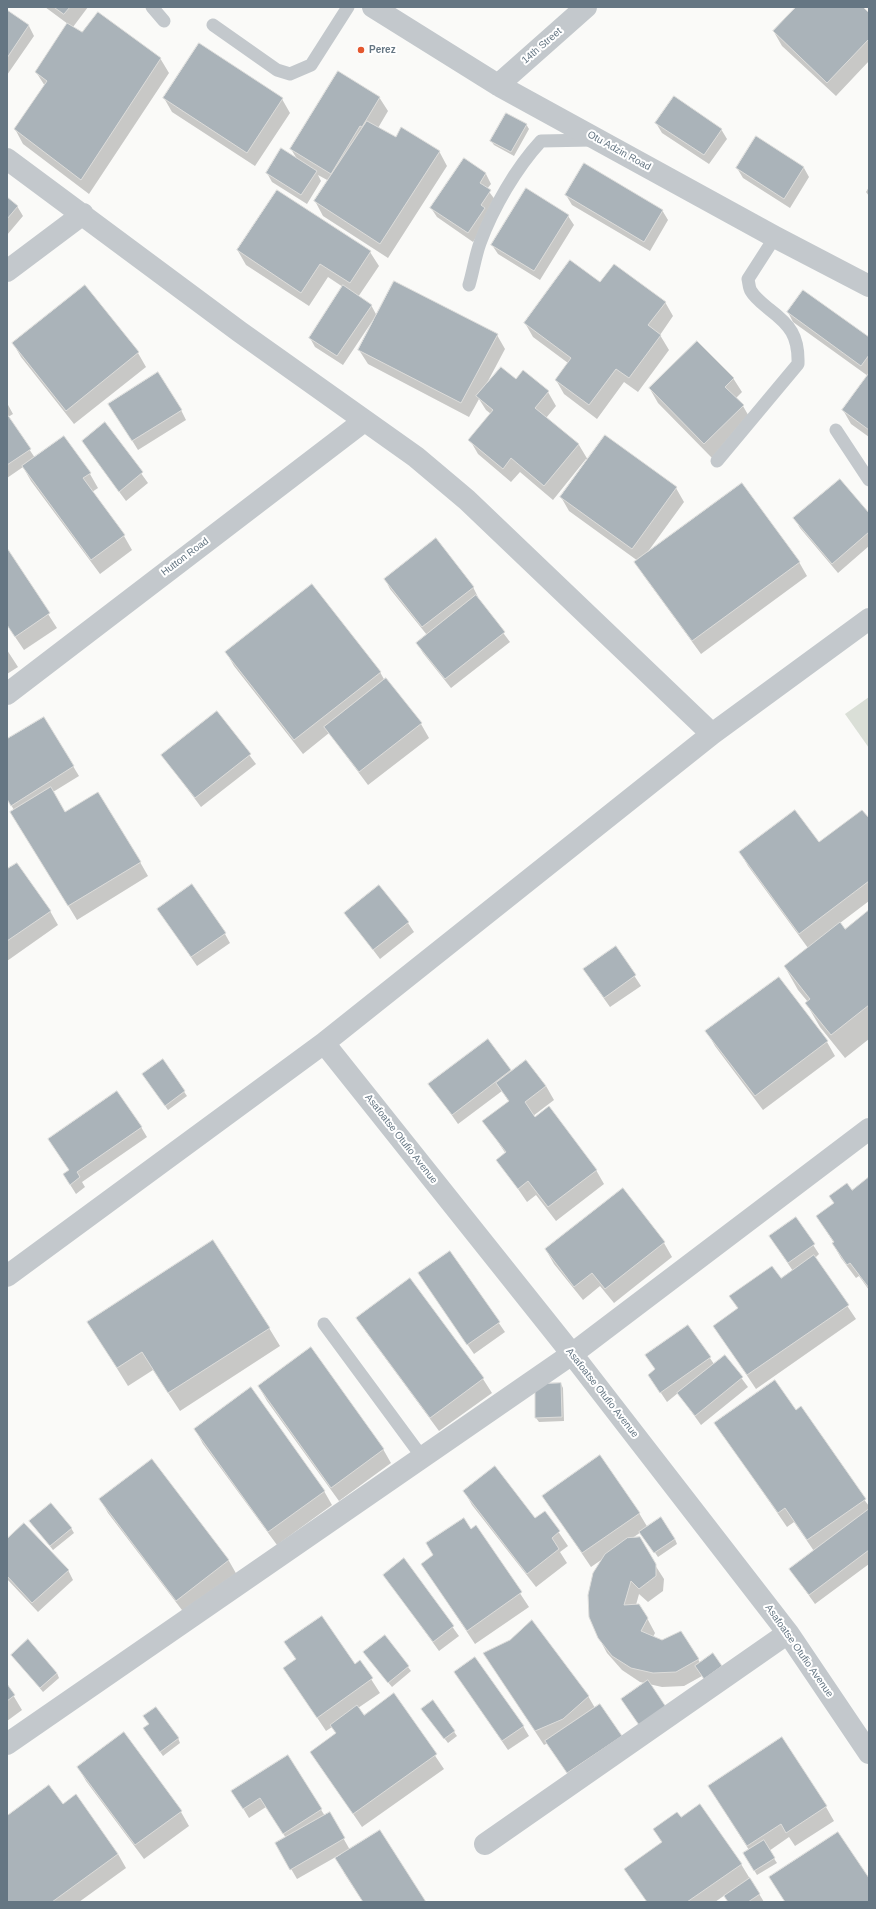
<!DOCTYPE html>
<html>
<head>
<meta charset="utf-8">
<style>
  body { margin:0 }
  #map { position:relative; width:876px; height:1909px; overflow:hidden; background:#fafaf8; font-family:Arial,sans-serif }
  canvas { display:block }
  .frame { position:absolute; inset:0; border:8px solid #657683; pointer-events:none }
</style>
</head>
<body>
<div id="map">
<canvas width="876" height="1909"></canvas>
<div class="frame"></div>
</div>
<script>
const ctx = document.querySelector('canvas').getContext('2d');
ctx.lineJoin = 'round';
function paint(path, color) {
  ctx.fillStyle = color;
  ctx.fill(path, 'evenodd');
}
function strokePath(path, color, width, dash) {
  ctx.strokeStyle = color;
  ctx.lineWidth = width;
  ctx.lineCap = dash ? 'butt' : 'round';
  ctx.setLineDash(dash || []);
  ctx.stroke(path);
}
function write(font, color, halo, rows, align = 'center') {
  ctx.font = font + ' Arial,sans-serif';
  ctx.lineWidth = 4;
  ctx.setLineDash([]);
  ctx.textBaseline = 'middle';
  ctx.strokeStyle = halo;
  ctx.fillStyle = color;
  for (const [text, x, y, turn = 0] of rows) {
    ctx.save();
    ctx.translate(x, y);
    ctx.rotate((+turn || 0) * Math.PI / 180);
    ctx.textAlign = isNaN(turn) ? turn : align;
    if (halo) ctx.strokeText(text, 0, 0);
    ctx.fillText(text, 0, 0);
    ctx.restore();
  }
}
paint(new Path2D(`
  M 869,697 L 869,748 L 845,714 Z`), '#dadfd7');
paint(new Path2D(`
  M 45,7 L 88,7 L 73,27 L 82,33 L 160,58 L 169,73 L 89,194 L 23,144 L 15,129 L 45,86 L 36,72 L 68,24 Z
  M 797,7 L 861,7 L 869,14 L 869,61 L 836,96 L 782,46 L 774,32 Z
  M 7,11 L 29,26 L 34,36 L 7,75 Z
  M 379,97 L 388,111 L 378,128 L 396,138 L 439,151 L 447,166 L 388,258 L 323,216 L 315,201 L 329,181 L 318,175 L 321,181 L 307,204 L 272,182 L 267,173 L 297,159 L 291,149 Z
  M 164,98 L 282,99 L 290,113 L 255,166 L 172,112 Z
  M 656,123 L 721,129 L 727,139 L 709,164 L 662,133 Z
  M 526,124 L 529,129 L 514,156 L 494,145 L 491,141 Z
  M 464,160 L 486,174 L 491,184 L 487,189 L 496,201 L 489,218 L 473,242 L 437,217 L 431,208 Z
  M 737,168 L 804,168 L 809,177 L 790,208 L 743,178 Z
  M 869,187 L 869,196 L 866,192 Z
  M 277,191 L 370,252 L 379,266 L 358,297 L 371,305 L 377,316 L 497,335 L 505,349 L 487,383 L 516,380 L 548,392 L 556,406 L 546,418 L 579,445 L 588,460 L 676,488 L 684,502 L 647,553 L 799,562 L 807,576 L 701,654 L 644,576 L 635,562 L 638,561 L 569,511 L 561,497 L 588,460 L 586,459 L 553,500 L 520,472 L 511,482 L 478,454 L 470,440 L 491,414 L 486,410 L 479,399 L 469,417 L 368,364 L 359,350 L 375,320 L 373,320 L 343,365 L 315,347 L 310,338 L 343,287 L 328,277 L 309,306 L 246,265 L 238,251 Z
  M 566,195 L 662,210 L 668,220 L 650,251 L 572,205 Z
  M 7,198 L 17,206 L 23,216 L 7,235 Z
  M 568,216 L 574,225 L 540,280 L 498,254 L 492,245 Z
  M 600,283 L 665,302 L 673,316 L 660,335 L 669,350 L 638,392 L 624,382 L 597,419 L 564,394 L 556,380 L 568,363 L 533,337 L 525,323 Z
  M 85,286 L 138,353 L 146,367 L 74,424 L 21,357 L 13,343 Z
  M 788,312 L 869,339 L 869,437 L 851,424 L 843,410 L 868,376 L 793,322 Z
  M 733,378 L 742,392 L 736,398 L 743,406 L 751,420 L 712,458 L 658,403 L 650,389 Z
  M 7,403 L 13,414 L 8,417 L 35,458 L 90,474 L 98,488 L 92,492 L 124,536 L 132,550 L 100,574 L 31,481 L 23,467 L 7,478 Z
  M 181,410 L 186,420 L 138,450 L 115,413 Z
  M 105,423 L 148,483 L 126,501 L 89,451 Z
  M 869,515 L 869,546 L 838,573 L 800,528 L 794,518 Z
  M 7,550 L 57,628 L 24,650 L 7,625 Z
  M 385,579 L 473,587 L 478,597 L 477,598 L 510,642 L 451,688 L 423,653 L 417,643 L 427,635 L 390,589 Z
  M 7,650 L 18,667 L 7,674 Z
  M 226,652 L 380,672 L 385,681 L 421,724 L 429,738 L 368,785 L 329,733 L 303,754 L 234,666 Z
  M 217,712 L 256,764 L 201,807 L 162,755 Z
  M 44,718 L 79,776 L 53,792 L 65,813 L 140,862 L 148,876 L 77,920 L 20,826 L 14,810 L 7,798 L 7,741 Z
  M 869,820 L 869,901 L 840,923 L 845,930 L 869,911 L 869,1039 L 845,1058 L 820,1027 L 806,1003 L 808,1002 L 798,990 L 785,967 L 808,948 L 748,866 L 740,852 L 819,843 Z
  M 7,871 L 50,911 L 58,925 L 7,961 Z
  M 379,887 L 408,923 L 414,932 L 380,959 L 345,913 Z
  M 158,909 L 225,934 L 230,943 L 197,966 Z
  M 616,948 L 641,986 L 610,1007 L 590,979 Z
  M 707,1032 L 827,1042 L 835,1056 L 763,1110 L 715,1046 Z
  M 487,1041 L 511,1072 L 526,1061 L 546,1086 L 554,1100 L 533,1116 L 596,1170 L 604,1184 L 556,1221 L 536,1195 L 527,1202 L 498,1160 L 506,1154 L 484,1121 L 509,1102 L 502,1091 L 458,1124 L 430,1084 Z
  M 163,1061 L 187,1096 L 168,1110 L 146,1079 Z
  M 141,1127 L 147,1137 L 82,1182 L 85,1187 L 76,1194 L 64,1175 Z
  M 869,1178 L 869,1290 L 859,1276 L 856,1278 L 841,1258 L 833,1244 L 834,1243 L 817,1217 L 835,1204 L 830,1196 L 852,1191 Z
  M 622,1190 L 664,1243 L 672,1257 L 614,1303 L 600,1286 L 583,1300 L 554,1264 L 546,1250 Z
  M 796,1219 L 819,1254 L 815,1258 L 856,1319 L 756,1389 L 714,1326 L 738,1309 L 730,1296 L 781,1280 L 793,1271 L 770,1237 Z
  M 450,1252 L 505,1332 L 474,1354 L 419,1274 Z
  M 410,1279 L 483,1379 L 492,1393 L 439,1431 L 366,1332 L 358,1318 Z
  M 88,1322 L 269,1328 L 280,1346 L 180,1411 L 153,1370 L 128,1386 Z
  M 688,1326 L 714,1364 L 725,1356 L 748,1387 L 701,1425 L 678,1393 L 667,1402 L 655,1384 L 656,1370 Z
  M 561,1384 L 563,1388 L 564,1421 L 539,1422 L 536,1418 Z
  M 259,1387 L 383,1449 L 391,1463 L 339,1501 L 267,1401 Z
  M 796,1411 L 869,1506 L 869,1564 L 815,1604 L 790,1569 L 814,1551 L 794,1522 L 787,1527 L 715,1423 Z
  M 195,1429 L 324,1491 L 332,1505 L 277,1545 L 203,1444 Z
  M 152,1460 L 229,1561 L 237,1575 L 185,1614 L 108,1513 L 100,1499 Z
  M 464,1491 L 535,1519 L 545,1512 L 568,1546 L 560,1552 L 567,1563 L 536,1587 L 472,1505 Z
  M 543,1496 L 639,1513 L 648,1528 L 675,1539 L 677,1544 L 658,1557 L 641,1532 L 631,1539 L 655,1565 L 664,1579 L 663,1591 L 648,1602 L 639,1594 L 636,1605 L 647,1618 L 655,1633 L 653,1637 L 698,1659 L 700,1663 L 702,1676 L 684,1686 L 662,1687 L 640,1682 L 622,1670 L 607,1653 L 599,1638 L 604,1558 L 591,1567 Z
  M 30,1521 L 71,1528 L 74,1533 L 53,1550 Z
  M 476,1527 L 529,1607 L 475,1644 L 422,1564 Z
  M 7,1540 L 68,1570 L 73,1580 L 38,1612 L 7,1579 Z
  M 404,1560 L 459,1636 L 439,1651 L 384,1575 Z
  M 385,1636 L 411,1671 L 392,1687 L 367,1657 Z
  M 286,1642 L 355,1665 L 360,1662 L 380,1693 L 358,1708 L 364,1716 L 394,1695 L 444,1769 L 362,1827 L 311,1752 L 336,1734 L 332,1727 L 326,1731 L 284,1668 L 296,1660 Z
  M 484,1654 L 588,1696 L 595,1708 L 621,1737 L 573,1782 L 548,1743 L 544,1745 Z
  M 12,1655 L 57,1673 L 59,1678 L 43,1692 Z
  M 455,1673 L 523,1726 L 529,1736 L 508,1750 Z
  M 7,1685 L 22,1710 L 7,1721 Z
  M 433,1702 L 457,1736 L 448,1743 L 425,1714 Z
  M 144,1716 L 178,1738 L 180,1743 L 163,1756 L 146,1732 L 149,1724 Z
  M 287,1756 L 325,1816 L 329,1813 L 350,1850 L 425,1902 L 363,1902 L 344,1873 L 341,1854 L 297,1879 L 276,1843 L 286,1838 L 266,1807 L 249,1818 L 238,1800 Z
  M 78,1767 L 181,1812 L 189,1826 L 144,1859 L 86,1781 Z
  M 709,1787 L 826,1807 L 834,1821 L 795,1846 L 789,1837 L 769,1851 L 777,1863 L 757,1875 L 744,1853 L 749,1850 Z
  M 62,1805 L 118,1854 L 126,1868 L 79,1902 L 7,1902 L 7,1818 Z
  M 681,1818 L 741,1864 L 764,1902 L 729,1902 L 725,1895 L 715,1902 L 647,1902 L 625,1869 L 662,1843 L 654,1829 Z`), '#0003');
const building = new Path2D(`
  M 54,7 L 70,7 L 64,14 Z
  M 796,7 L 863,7 L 869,13 L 869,39 L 827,83 L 773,31 Z
  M 7,10 L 29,25 L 7,58 Z
  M 98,12 L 161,58 L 81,180 L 14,129 L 47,81 L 35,72 L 67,23 L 82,32 Z
  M 199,43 L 283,98 L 247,153 L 163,98 Z
  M 338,71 L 380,97 L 362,127 L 360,126 L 331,174 L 290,149 Z
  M 674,96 L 722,129 L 704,155 L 655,123 Z
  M 506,113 L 527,124 L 511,152 L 490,141 Z
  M 367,121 L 396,137 L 401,127 L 440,151 L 380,244 L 314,201 Z
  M 756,136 L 804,167 L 784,199 L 736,168 Z
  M 281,148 L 317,171 L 301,195 L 266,173 Z
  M 464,158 L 486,173 L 480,183 L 491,190 L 481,205 L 485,208 L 468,233 L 430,208 Z
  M 584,163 L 663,210 L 644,242 L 565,195 Z
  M 526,188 L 569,215 L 534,271 L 491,245 Z
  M 277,190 L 371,251 L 350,283 L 320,264 L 301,293 L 237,250 Z
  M 7,197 L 18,206 L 7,219 Z
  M 570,260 L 600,282 L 614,264 L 666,302 L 648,325 L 661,335 L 629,378 L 616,369 L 589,405 L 555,380 L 571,358 L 524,323 Z
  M 394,281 L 498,334 L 461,403 L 358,350 Z
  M 85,285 L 139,352 L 66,411 L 12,343 Z
  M 343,285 L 372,305 L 337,356 L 309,338 Z
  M 803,290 L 869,337 L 869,355 L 861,366 L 787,312 Z
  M 697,341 L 734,378 L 725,387 L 744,405 L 704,444 L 649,388 Z
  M 501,367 L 516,379 L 523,370 L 549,391 L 535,408 L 579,444 L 544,486 L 511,458 L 503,469 L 468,440 L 493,410 L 476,396 Z
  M 158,372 L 182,410 L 132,441 L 108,404 Z
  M 869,373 L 869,430 L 842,410 Z
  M 7,414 L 31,449 L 7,465 Z
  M 105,422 L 143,472 L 119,492 L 82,441 Z
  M 605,435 L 677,487 L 632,549 L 560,497 Z
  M 64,436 L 91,473 L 83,478 L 125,535 L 91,560 L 22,466 Z
  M 840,479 L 869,513 L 869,532 L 832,564 L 793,518 Z
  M 742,483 L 800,562 L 692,641 L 634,562 Z
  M 436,538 L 474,587 L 422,627 L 384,579 Z
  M 7,548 L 50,613 L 15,637 L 7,625 Z
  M 312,584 L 381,672 L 294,740 L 225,652 Z
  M 476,595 L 505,632 L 445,679 L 416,643 Z
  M 386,678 L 422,723 L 359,772 L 324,727 Z
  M 217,711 L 251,754 L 195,798 L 161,755 Z
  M 44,717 L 74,766 L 11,806 L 7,799 L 7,739 Z
  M 51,787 L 65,812 L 98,792 L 141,862 L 68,906 L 10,812 Z
  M 795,810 L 819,842 L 862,810 L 869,818 L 869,881 L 799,934 L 739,852 Z
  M 17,863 L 51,911 L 7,941 L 7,869 Z
  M 192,884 L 226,933 L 191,957 L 157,909 Z
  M 379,885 L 409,922 L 373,950 L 344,913 Z
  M 869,910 L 869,1005 L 831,1035 L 805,1003 L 810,999 L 784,966 L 840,922 L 845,929 Z
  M 616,946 L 636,975 L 604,998 L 583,969 Z
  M 779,977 L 828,1041 L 755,1096 L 705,1031 Z
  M 488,1039 L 511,1070 L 452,1115 L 428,1084 Z
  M 163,1059 L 185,1091 L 165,1106 L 142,1074 Z
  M 526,1060 L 546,1086 L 525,1102 L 535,1117 L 549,1106 L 597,1170 L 548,1207 L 528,1181 L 518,1189 L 496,1160 L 506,1152 L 482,1121 L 509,1101 L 496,1083 Z
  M 117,1091 L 142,1127 L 77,1172 L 80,1177 L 70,1185 L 63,1174 L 69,1170 L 48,1139 Z
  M 869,1177 L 869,1288 L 850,1263 L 847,1265 L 832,1243 L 834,1242 L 816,1216 L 834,1203 L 829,1196 L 847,1183 L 852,1190 Z
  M 623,1188 L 665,1242 L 605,1289 L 592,1273 L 574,1287 L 545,1249 Z
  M 796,1217 L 815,1244 L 788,1263 L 769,1236 Z
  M 213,1240 L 270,1328 L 168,1393 L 142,1352 L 117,1368 L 87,1322 Z
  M 450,1251 L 500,1322 L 467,1345 L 418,1273 Z
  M 814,1255 L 849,1305 L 747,1375 L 713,1326 L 738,1308 L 729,1296 L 772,1266 L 781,1278 Z
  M 410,1278 L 484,1378 L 430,1418 L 356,1318 Z
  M 688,1325 L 711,1357 L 660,1393 L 648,1375 L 655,1369 L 645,1355 Z
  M 311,1347 L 384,1449 L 331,1488 L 258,1386 Z
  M 725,1355 L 743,1377 L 695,1416 L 677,1393 Z
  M 775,1380 L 796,1410 L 801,1406 L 866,1499 L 807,1540 L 785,1508 L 778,1513 L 714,1423 Z
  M 561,1383 L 562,1417 L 535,1418 L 535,1384 Z
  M 251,1387 L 325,1491 L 268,1532 L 194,1429 Z
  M 600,1455 L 640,1513 L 582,1553 L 542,1496 Z
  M 152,1459 L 229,1560 L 176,1601 L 99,1499 Z
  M 495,1466 L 535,1518 L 545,1511 L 560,1531 L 552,1538 L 559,1549 L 527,1574 L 463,1491 Z
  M 51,1503 L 72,1528 L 50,1546 L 29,1521 Z
  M 869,1509 L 869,1550 L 809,1595 L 789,1569 Z
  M 661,1517 L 675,1539 L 654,1553 L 639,1532 Z
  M 464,1518 L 471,1529 L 476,1525 L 522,1592 L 467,1631 L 421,1564 L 433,1555 L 426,1543 Z
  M 24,1523 L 69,1570 L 32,1603 L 7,1576 L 7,1539 Z
  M 640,1537 L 656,1564 L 656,1576 L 639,1589 L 631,1581 L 624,1605 L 639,1604 L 648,1618 L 641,1631 L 662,1640 L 681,1631 L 699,1659 L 676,1672 L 653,1673 L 631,1668 L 612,1656 L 598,1638 L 589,1617 L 588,1595 L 593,1573 L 605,1554 L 627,1538 Z
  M 404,1558 L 454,1626 L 433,1642 L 383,1575 Z
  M 322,1616 L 355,1664 L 360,1660 L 373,1678 L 317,1718 L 283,1668 L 296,1659 L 284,1642 Z
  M 532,1620 L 589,1696 L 563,1719 L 535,1731 L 483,1653 L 510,1640 Z
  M 385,1635 L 409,1666 L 388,1683 L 363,1652 Z
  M 28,1639 L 57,1673 L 40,1688 L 11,1655 Z
  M 713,1653 L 722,1666 L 704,1679 L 695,1666 Z
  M 475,1657 L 524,1726 L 502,1741 L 454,1672 Z
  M 648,1680 L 666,1707 L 639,1725 L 621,1699 Z
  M 7,1684 L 15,1695 L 7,1701 Z
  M 394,1693 L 437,1754 L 353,1814 L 310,1752 L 336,1733 L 330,1725 L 357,1705 L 364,1715 Z
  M 433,1700 L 455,1731 L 444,1739 L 421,1709 Z
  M 600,1704 L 622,1736 L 567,1773 L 545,1741 Z
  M 156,1707 L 179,1738 L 160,1752 L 143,1728 L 149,1724 L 143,1716 Z
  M 124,1732 L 182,1811 L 135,1845 L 77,1767 Z
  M 782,1737 L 827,1806 L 786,1833 L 781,1824 L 747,1846 L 708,1786 Z
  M 288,1755 L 322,1809 L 283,1834 L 260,1798 L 243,1809 L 231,1791 Z
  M 49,1785 L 63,1804 L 76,1794 L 118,1854 L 52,1902 L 7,1902 L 7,1816 Z
  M 700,1804 L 742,1864 L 687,1902 L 647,1902 L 624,1869 L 662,1842 L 653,1829 L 677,1812 L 681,1817 Z
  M 330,1812 L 345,1838 L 290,1870 L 275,1843 Z
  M 380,1830 L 426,1902 L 363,1902 L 335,1858 Z
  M 838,1832 L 869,1878 L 869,1902 L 785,1902 L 769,1877 Z
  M 764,1840 L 775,1858 L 754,1871 L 743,1853 Z
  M 750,1878 L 760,1894 L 748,1902 L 728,1902 L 724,1896 Z`);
paint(building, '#aab3b9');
strokePath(building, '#dcdcda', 1);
strokePath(new Path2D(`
  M 152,7 L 164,21
  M 213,25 L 277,70 L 290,74 L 311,65 L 348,7
  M 469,285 C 473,272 475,257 480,243 C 493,208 516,168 541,141 L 592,140
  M 836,430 L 869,480
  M 717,461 L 798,364 C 799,336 790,325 769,309 C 763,304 755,298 751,291 C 749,288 749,283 748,279 L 775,237
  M 324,1324 L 422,1457`), '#c3c8cc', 13);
strokePath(new Path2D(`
  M 373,7 L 498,85 L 775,237 L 869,286
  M 498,85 L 586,7
  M 7,159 L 240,332 L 416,457 L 467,500 L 712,734
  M 7,271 L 83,214
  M 7,694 L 364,421
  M 324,1043 L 572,1354 L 788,1633 L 869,1753
  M 7,1276 L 324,1043 L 712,734 L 869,619
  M 7,1744 L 572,1354 L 869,1129
  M 485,1844 L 788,1633`), '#c3c8cc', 22);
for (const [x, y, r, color] of [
  [361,50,4,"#e4572e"]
]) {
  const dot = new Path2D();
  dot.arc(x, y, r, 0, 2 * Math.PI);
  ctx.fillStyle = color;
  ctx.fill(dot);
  strokePath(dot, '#fff', 1.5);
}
write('10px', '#657683', '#fff', [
  ["14th Street",542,46,-41],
  ["Otu Adzin Road",619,151,29],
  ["Hutton Road",185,557,-37],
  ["Asafoatse Otufio Avenue",401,1139,52],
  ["Asafoatse Otufio Avenue",602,1393,52],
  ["Asafoatse Otufio Avenue",799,1651,55]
]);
write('bold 10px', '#657683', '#fff', [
  ["Perez",369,50]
], 'left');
</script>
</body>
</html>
